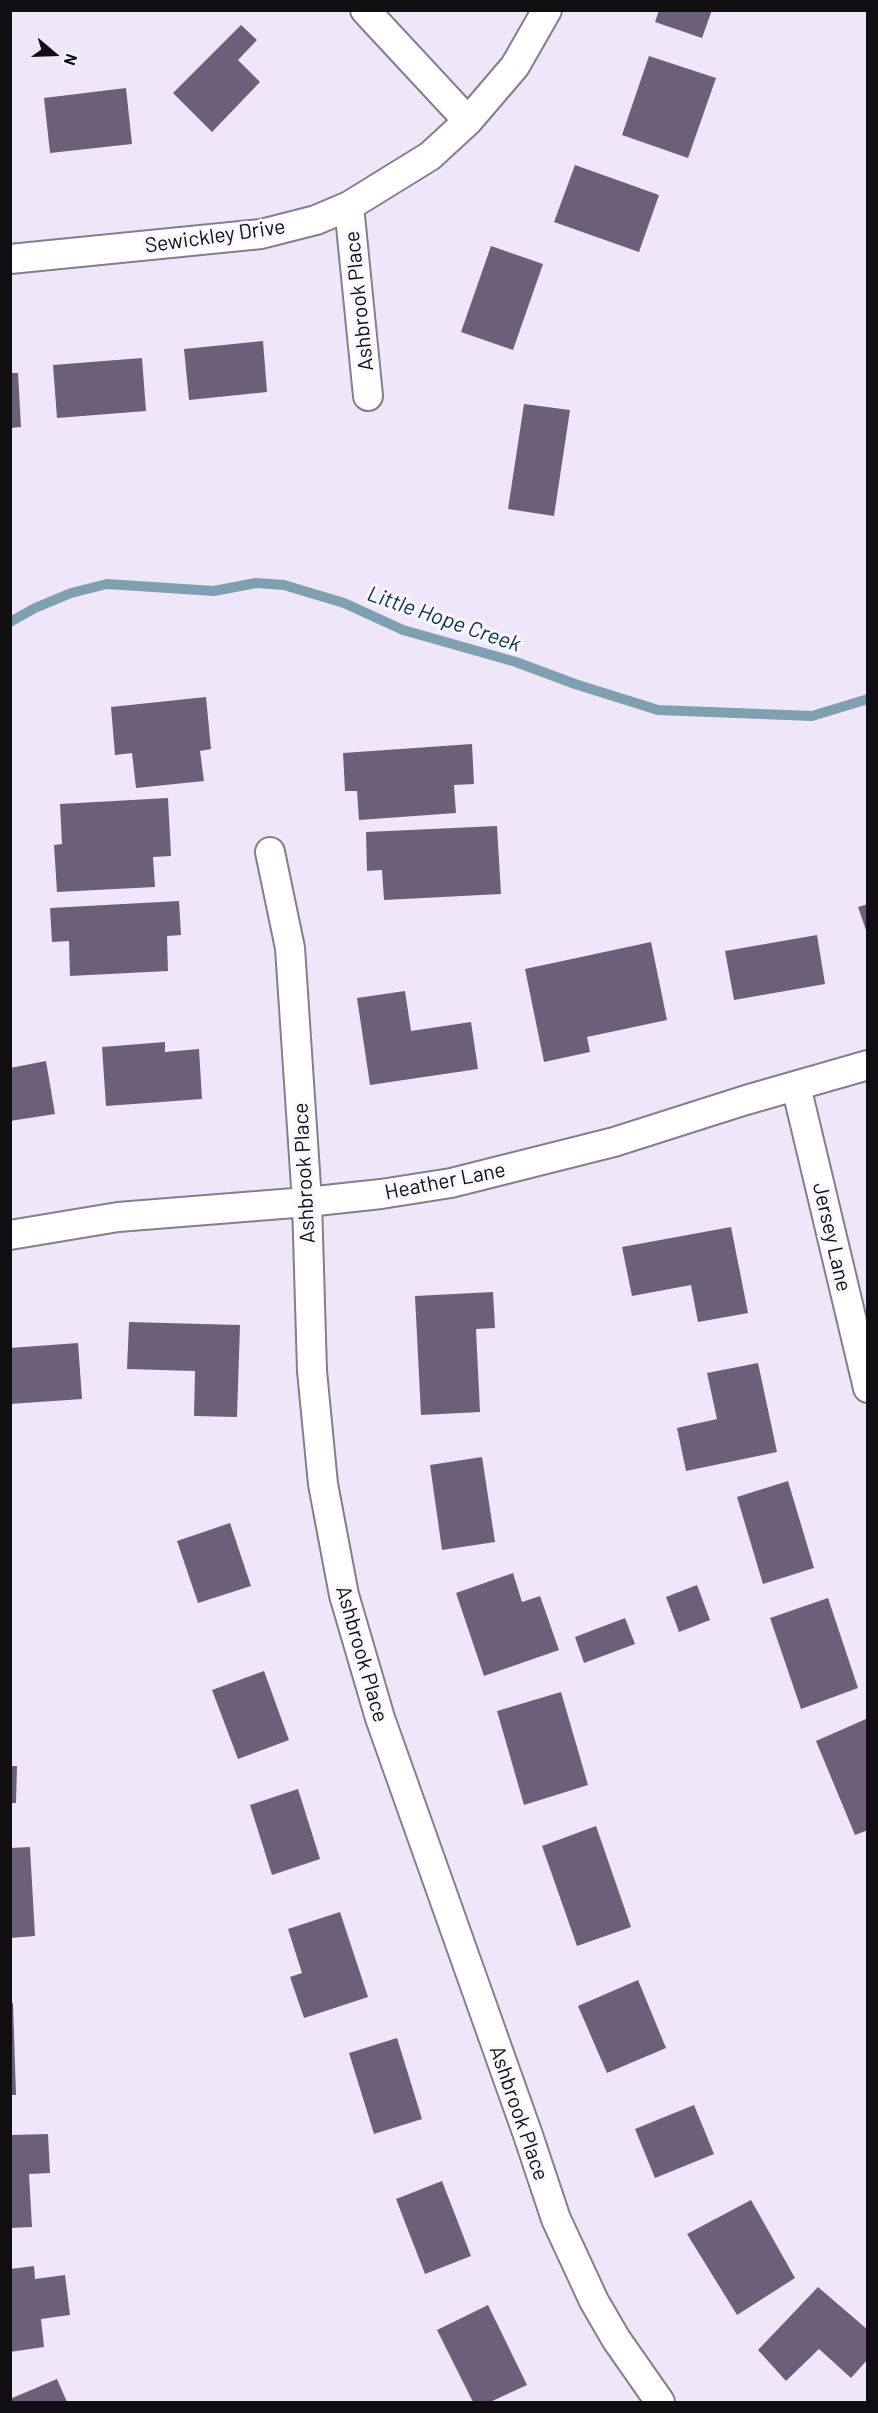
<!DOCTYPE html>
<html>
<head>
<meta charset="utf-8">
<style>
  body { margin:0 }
  #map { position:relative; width:878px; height:2413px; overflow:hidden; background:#efe7f9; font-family:Barlow,sans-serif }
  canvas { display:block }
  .frame { position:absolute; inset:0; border:12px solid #100d13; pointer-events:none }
  .north { position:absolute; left:24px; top:24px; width:60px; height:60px; -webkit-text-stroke:4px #faf6fe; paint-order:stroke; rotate:109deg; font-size:16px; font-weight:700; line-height:24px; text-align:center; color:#100d13 }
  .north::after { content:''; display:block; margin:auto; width:21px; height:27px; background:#100d13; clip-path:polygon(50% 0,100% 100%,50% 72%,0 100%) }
</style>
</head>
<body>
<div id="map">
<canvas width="878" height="2413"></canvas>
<div class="frame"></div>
<div class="north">N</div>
</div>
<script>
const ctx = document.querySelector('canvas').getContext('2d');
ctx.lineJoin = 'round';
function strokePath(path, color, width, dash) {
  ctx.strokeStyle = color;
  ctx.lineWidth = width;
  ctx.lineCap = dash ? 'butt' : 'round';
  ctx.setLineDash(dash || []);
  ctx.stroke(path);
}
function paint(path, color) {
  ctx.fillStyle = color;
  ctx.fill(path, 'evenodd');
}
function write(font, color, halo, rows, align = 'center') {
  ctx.font = font + ' Barlow,sans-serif';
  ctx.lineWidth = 6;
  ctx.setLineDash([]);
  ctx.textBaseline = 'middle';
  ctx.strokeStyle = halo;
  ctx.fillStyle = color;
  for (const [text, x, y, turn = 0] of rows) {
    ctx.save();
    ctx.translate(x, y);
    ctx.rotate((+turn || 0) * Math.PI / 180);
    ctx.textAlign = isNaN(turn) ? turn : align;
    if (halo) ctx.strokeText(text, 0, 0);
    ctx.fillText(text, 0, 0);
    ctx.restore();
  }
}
strokePath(new Path2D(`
  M 10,622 L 35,608 L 71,593 L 107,584 L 214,591 L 256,583 L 284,585 L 344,603 L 403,630 L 516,662 L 575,684 L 658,710 L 812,716 L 868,699`), '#80a0b1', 10);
paint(new Path2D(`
  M 659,10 L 712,10 L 702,38 L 655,22 Z
  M 241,25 L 257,40 L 238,60 L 260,82 L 212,132 L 173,93 Z
  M 649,56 L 716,78 L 688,158 L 622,135 Z
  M 126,88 L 132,144 L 50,153 L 44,98 Z
  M 575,165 L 659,195 L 639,252 L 554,222 Z
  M 491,246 L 543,264 L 513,350 L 461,332 Z
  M 263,341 L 267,392 L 189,400 L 184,349 Z
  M 142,358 L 146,411 L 57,418 L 53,365 Z
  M 10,373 L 18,373 L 21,427 L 10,428 Z
  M 524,404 L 570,410 L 554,516 L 508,509 Z
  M 206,697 L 211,749 L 200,751 L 204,781 L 136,788 L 132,753 L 115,755 L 111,707 Z
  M 472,744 L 474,784 L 454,785 L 456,813 L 359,820 L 357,791 L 345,791 L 343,753 Z
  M 168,798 L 171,856 L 153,857 L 155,887 L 57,892 L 54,845 L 62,844 L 60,804 Z
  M 497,826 L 501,894 L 384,900 L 382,870 L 367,871 L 366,832 Z
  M 179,901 L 181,935 L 167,936 L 168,971 L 70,976 L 69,941 L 52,942 L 50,908 Z
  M 868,904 L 868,933 L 867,933 L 858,907 Z
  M 817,935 L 825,984 L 734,1000 L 725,951 Z
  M 651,942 L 667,1020 L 587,1037 L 590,1052 L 544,1062 L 525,969 Z
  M 405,991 L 411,1031 L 471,1022 L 478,1069 L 370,1085 L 357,998 Z
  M 165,1042 L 165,1052 L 199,1049 L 202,1099 L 106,1106 L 102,1047 Z
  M 46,1061 L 55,1114 L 10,1121 L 10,1068 Z
  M 731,1227 L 748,1313 L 698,1322 L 691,1285 L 632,1296 L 622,1247 Z
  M 493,1292 L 495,1328 L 476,1329 L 480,1412 L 421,1415 L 415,1296 Z
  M 129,1322 L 240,1325 L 237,1417 L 194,1416 L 195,1371 L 127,1369 Z
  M 78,1343 L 82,1399 L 10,1404 L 10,1348 Z
  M 758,1363 L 777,1452 L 686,1471 L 677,1428 L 717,1419 L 707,1373 Z
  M 482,1457 L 495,1542 L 442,1550 L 430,1465 Z
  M 788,1481 L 814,1568 L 763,1584 L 737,1497 Z
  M 230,1523 L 251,1586 L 198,1603 L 177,1541 Z
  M 513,1573 L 522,1602 L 540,1596 L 559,1650 L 484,1676 L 456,1593 Z
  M 697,1585 L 710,1620 L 679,1632 L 666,1597 Z
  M 828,1598 L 858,1688 L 801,1709 L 770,1618 Z
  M 625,1618 L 635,1644 L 584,1663 L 575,1637 Z
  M 264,1671 L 289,1740 L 238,1759 L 212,1690 Z
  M 561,1692 L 588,1785 L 524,1805 L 497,1711 Z
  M 866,1719 L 868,1830 L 855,1835 L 816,1741 Z
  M 10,1766 L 17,1766 L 16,1803 L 10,1803 Z
  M 298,1789 L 320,1859 L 272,1875 L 250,1805 Z
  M 596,1826 L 631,1927 L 577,1946 L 542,1846 Z
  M 30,1847 L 35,1936 L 10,1938 L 10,1848 Z
  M 340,1912 L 368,1997 L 304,2018 L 290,1977 L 302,1973 L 288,1929 Z
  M 638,1980 L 666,2048 L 607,2073 L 578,2006 Z
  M 10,2003 L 13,2003 L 16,2095 L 10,2095 Z
  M 397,2038 L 422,2119 L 374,2134 L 349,2053 Z
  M 694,2105 L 714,2154 L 655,2178 L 635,2129 Z
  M 48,2134 L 50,2173 L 29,2174 L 32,2227 L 10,2228 L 10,2135 Z
  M 442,2181 L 471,2256 L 425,2274 L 396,2199 Z
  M 751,2200 L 795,2278 L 737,2315 L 687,2234 Z
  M 34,2266 L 35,2279 L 65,2275 L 70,2315 L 41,2319 L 44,2347 L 10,2352 L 10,2269 Z
  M 818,2287 L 868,2330 L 868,2359 L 851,2378 L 819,2349 L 786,2381 L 758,2350 Z
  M 488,2305 L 527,2385 L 490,2402 L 473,2402 L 437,2330 Z
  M 57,2379 L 67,2402 L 10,2402 L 10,2399 Z`), '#6d5f79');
const minor = new Path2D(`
  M 365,10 L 468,121
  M 349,206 L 368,396
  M 10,259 L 261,234 L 316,220 L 349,206 L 430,156 L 468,121 L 515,66 L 547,10
  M 270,852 L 290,948 L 307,1202 L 312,1371 L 323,1484 L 344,1595 L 380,1718 L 528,2135 L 556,2219 L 594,2301 L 616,2339 L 660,2402
  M 796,1086 L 868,1388
  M 10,1235 L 118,1217 L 307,1202 L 381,1194 L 451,1183 L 614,1142 L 746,1100 L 868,1065`);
strokePath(minor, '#847d8d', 32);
strokePath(minor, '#fff', 28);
write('21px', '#100d13', '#faf6fe', [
  ["Sewickley Drive",215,236,-8],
  ["Ashbrook Place",359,301,-96],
  ["Ashbrook Place",304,1173,-93],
  ["Heather Lane",445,1181,-11],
  ["Jersey Lane",832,1237,77],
  ["Ashbrook Place",362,1654,74],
  ["Ashbrook Place",519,2113,71]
]);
write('italic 22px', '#073449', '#faf6fe', [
  ["Little Hope Creek",444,619,19]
]);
</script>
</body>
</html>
